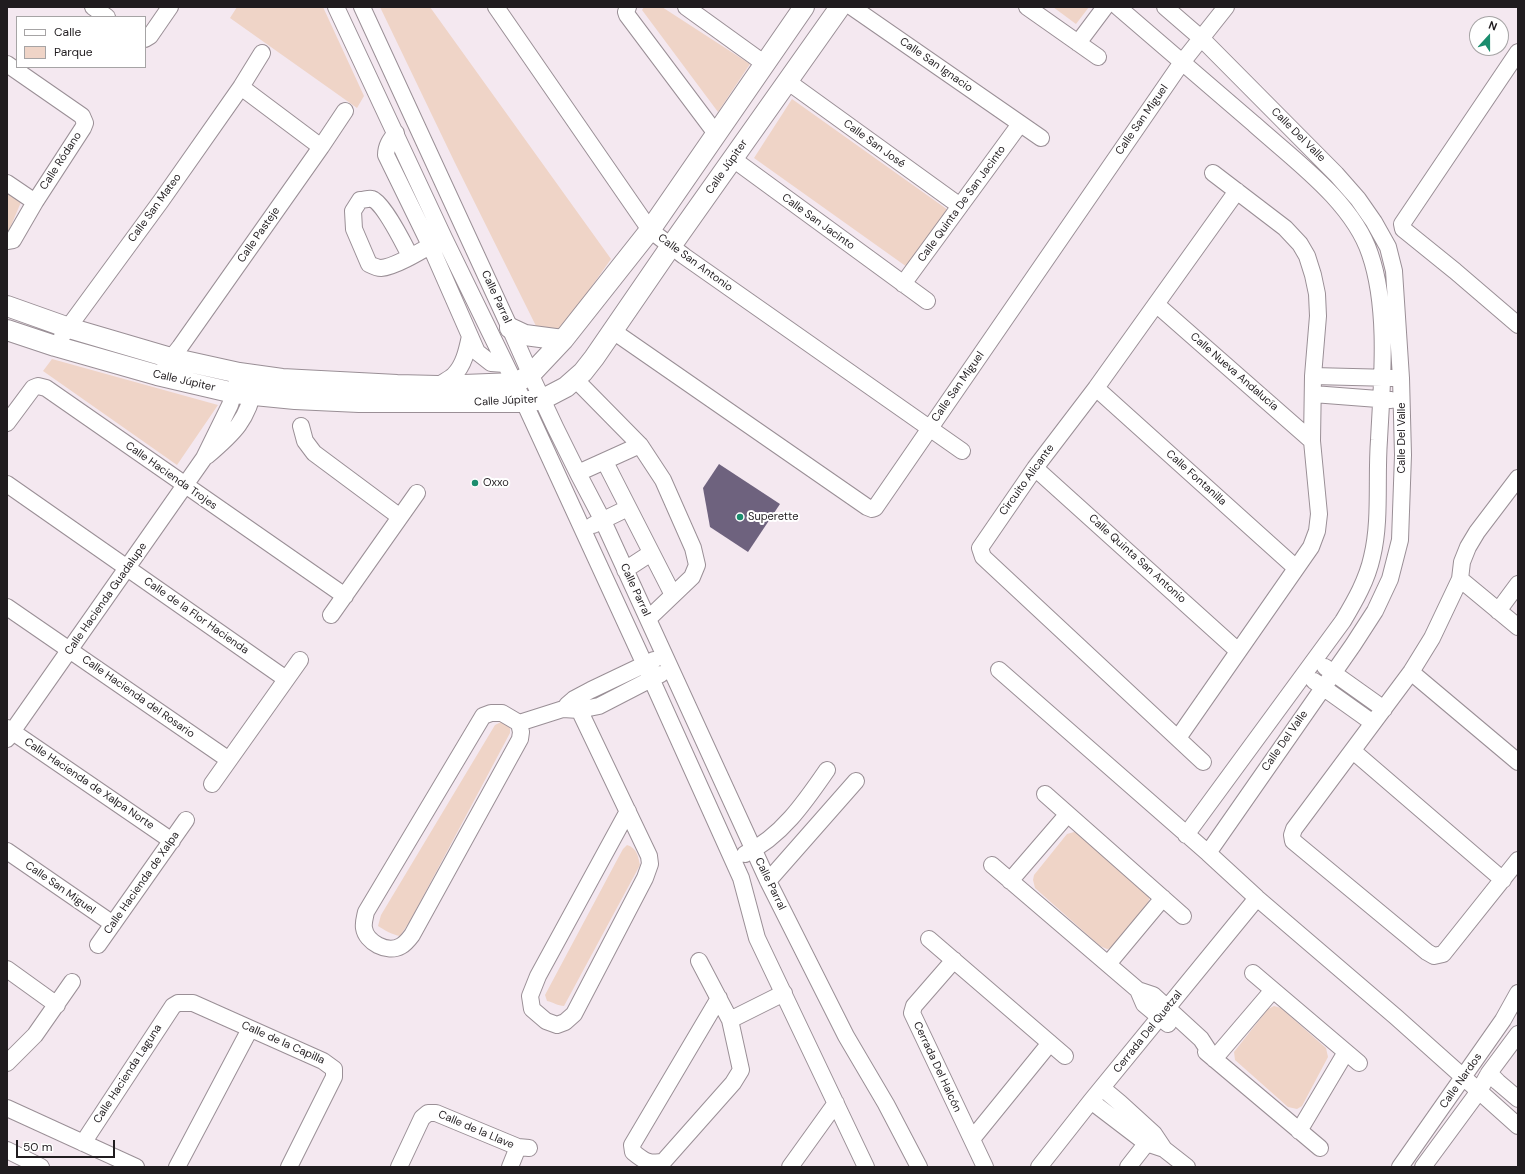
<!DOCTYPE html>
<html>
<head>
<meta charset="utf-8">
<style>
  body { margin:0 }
  #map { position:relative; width:1525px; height:1174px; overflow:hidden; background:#f4e8f0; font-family:"DM Sans",sans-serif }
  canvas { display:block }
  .frame { position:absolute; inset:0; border:8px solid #201c1f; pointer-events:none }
  .legend { position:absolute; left:16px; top:16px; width:130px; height:52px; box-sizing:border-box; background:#fff; border:1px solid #a6a4a5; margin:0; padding:5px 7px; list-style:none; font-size:12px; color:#201c1f }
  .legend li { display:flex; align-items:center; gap:8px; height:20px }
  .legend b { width:20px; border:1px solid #a6a4a5 }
  .north { position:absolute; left:1469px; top:16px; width:40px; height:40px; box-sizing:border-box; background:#fff; border:1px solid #a6a4a5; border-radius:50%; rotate:21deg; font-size:11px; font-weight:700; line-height:16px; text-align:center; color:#201c1f }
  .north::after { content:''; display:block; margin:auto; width:14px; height:18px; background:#1b8d6e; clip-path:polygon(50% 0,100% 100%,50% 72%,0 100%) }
  .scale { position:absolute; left:16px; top:1140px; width:99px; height:18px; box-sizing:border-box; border:2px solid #201c1f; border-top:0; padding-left:5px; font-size:12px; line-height:14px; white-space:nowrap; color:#201c1f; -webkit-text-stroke:3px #fff; paint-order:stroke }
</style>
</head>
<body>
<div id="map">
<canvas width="1525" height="1174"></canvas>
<div class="frame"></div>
<ul class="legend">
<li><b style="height:5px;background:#fff"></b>Calle</li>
<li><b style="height:11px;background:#efd4c7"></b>Parque</li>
</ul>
<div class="north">N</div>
<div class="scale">50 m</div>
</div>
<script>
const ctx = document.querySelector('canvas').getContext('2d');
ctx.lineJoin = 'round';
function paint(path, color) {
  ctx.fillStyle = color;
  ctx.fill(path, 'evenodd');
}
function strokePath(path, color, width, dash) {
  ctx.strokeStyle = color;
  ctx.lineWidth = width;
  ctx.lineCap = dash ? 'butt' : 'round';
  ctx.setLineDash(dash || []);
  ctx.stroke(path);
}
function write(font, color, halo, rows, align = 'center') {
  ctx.font = font + ' "DM Sans",sans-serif';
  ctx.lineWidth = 4;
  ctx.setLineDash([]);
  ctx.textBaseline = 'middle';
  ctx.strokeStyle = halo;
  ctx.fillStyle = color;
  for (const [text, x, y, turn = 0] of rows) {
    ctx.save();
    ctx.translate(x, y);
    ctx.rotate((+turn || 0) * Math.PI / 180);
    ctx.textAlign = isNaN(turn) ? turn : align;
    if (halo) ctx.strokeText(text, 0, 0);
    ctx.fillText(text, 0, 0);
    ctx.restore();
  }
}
paint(new Path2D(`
  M 237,7 L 323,7 L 364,96 L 357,108 L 230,18 Z
  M 380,7 L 430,7 L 611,259 L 573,313 L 558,329 L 536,326 L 455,163 Z
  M 644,7 L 662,7 L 750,64 L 718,112 L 642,10 Z
  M 1053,7 L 1089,7 L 1076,24 Z
  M 792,99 L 948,210 L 907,267 L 754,158 Z
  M 7,192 L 21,202 L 8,233 L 7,232 Z
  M 52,359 L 218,405 L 177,465 L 43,371 Z
  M 501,722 L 507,724 L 510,728 L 510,733 L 410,921 L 400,936 C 393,935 384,930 378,926 L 381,915 L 495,725 Z
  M 1074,832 L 1080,834 L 1150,897 L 1147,906 L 1115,948 L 1107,949 L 1100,946 L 1035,888 L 1033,880 L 1034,875 L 1067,834 Z
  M 627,845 C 637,848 638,856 640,865 L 564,1006 C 558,1006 553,1002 547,1001 L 545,995 L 617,860 L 623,849 Z
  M 1274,1006 L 1281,1008 L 1326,1048 L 1328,1057 L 1302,1106 L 1297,1109 L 1288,1107 L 1235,1060 L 1234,1052 L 1268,1009 Z`), '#efd4c7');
paint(new Path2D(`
  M 719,464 L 780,504 L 748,552 L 710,527 L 703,488 Z`), '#6e627e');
const minor = new Path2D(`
  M 93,7 L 107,17
  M 336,7 L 444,238 L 524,402 L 645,665 L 741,878 L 757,938 L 866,1167
  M 362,7 L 510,328 C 538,393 569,458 603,521 L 768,881 L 846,1036 L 886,1104 L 919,1167
  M 496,7 L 650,230 L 684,256 L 962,451
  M 628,7 L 626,12 L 627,15 L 717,135
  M 686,7 L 765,64
  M 852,7 L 1041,138
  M 1027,7 L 1098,57
  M 1118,7 C 1163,46 1209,85 1254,124 C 1294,160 1353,202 1370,254 C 1389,309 1382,382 1379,440 C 1376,479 1381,520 1372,557 C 1367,580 1355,601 1343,621 L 1186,835
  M 1165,7 L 1202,39 L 1336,174 L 1358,199 L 1374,222 L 1388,247 L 1394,271 L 1401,378 L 1403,455 L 1400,540 L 1390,579 L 1375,611 L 1353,645 L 1208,853
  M 145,39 L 150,36 L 170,7
  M 1078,43 L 1105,7
  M 1518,52 L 1402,224 L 1403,229 L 1408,233 L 1455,271 L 1518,325
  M 7,64 L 82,116 L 85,123 L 83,128 L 35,202 L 13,240 L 7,241
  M 787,81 L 960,206
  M 241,87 L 321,147
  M 396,133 C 390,140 386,146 386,155 L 430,245 L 477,352 L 491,363 L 505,364
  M 733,159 L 927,301
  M 7,183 L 35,202
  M 410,256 C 404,244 383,202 372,199 C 369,198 364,200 360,200 L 353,211 L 354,229 L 369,264 C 373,266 377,268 381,268 C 396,267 426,248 440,240
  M 903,284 L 1020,124
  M 1156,304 L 1312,441
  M 613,331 L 867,507 L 872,509 L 875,508 L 1180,65 L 1226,7
  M 62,336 L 161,201 L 241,87 L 262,53
  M 165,366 L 180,347 L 321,147 L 345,111
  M 1313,376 L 1392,378
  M 575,379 L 640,445 L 663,480 L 693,548 L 697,565 L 692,577 L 648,619
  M 438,386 C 443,382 450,379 454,375 C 464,365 467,350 470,336
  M 1096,388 L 1296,568
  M 1313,394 L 1391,400
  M 7,423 L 33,388 L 38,386 L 46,388 L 345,596
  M 301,426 L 305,441 L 314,453 L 400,517
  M 207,456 C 234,433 248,420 255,384
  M 605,462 L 673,595
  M 1035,468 L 1238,651
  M 578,473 L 640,445
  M 1518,478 L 1477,532 L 1468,547 L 1462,562 L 1460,579 L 1432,638 L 1411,672 L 1294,829 L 1292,835 L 1293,841 L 1427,952 L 1434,956 L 1443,954 L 1518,860
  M 7,484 L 286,679
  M 593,525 L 628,508
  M 625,570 L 651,553
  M 1460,579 L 1518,627
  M 7,607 L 229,760
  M 1498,611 L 1518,584
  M 331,615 L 417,493
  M 1325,667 L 1384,709
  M 999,670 L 1208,853 L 1257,898 L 1396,1017 L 1518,1126
  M 1411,672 L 1518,762
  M 1314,681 L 1373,723
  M 574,699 L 649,856 L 650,864 L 645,878 L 574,1014 L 565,1022 L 557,1025 L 546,1021 L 532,1009 L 530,996 L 538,976 L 628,811
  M 567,705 L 574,699 L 591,690 L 654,660
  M 491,713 L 502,713 L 519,723 L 521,732 L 520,739 L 412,935 C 409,939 405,944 401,946 C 387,954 366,942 364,928 C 363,923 365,917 366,912 L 483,716 Z
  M 519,723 L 563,709 L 579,710 L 599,706 L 661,674
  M 7,728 L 172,841
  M 1178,738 L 1311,547 L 1317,531 L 1319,514 L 1312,441 L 1313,376 L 1318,316 L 1317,294 L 1313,275 L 1307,256 L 1300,244 L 1285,228 L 1213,173
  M 7,739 L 204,458 L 230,405 L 237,382
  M 1353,751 L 1503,880
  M 1203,762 L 983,557 L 980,548 L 1035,468 L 1096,388 L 1237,191
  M 212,784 L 300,660
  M 1045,794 L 1183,916
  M 7,851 L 113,924
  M 745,854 C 781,837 805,802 827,770
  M 992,865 L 1138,990 L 1153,995 L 1201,1039 L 1214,1059
  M 768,881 L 856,781
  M 1010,881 L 1067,815
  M 929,939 L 1065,1056
  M 98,945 L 186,820
  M 954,960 L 914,1006 L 912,1013 L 985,1167
  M 699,961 L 730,1020 L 741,1070 L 733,1083 L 663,1162 C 648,1164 644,1161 633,1152 L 632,1145 L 719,998
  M 1108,964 L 1163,898
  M 7,969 L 57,1005
  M 1253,973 L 1359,1063
  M 1138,990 L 1144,1004 L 1168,1024
  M 730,1020 L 784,993
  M 1206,1052 L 1320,1148
  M 1214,1059 L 1273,990
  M 7,1063 L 35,1035 L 72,982
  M 1489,1073 L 1498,1082 L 1518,1099
  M 1102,1088 L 1120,1103 L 1154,1134 L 1164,1149 L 1187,1167
  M 1091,1101 L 1146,1143 L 1164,1149
  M 7,1108 L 136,1167
  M 1299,1131 L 1346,1052
  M 972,1139 L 1050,1043
  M 83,1143 L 173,1006 L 178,1003 L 193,1003 L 323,1061 L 334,1069 L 334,1077 L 289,1167
  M 7,1150 L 41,1167
  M 177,1167 L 250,1029
  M 399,1167 L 422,1118 L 428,1113 L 436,1113 L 518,1147 L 529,1148
  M 510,1167 L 518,1147
  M 790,1167 L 836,1103
  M 1039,1167 L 1091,1101 L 1257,898
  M 1128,1167 L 1153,1135
  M 1400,1167 L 1503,1020 L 1518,993
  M 1423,1167 L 1479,1091 L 1489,1073 L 1518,1034`);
const major = new Path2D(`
  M 7,306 L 69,328 L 171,358 L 239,373 L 282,379 L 397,385 L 438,386 L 515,383 L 530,375 L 563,340 L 650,230 L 804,7
  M 510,328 L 525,335 L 563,340
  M 7,330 L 55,346 L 157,375 L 234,393 L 295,399 L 359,402 L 524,402 L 543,399 L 566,387 L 583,372 L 594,358 L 671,246 L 840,7`);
strokePath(minor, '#9a8f96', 18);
strokePath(major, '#9a8f96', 22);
strokePath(minor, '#fff', 16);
strokePath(major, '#fff', 20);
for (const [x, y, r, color] of [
  [475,483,4,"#1b8d6e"],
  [740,517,4,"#1b8d6e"]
]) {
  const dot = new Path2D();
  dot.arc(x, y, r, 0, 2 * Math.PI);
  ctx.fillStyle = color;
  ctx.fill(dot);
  strokePath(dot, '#fff', 1.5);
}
write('11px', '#201c1f', '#fff', [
  ["Calle San Ignacio",936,65,35],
  ["Calle San Miguel",1142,120,-55],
  ["Calle Del Valle",1298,135,45],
  ["Calle San José",874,144,36],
  ["Calle Ródano",61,161,-57],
  ["Calle Júpiter",727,167,-55],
  ["Calle Quinta De San Jacinto",962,204,-54],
  ["Calle San Mateo",155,208,-54],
  ["Calle San Jacinto",818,222,36],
  ["Calle Pasteje",259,235,-55],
  ["Calle San Antonio",695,263,36],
  ["Calle Parral",496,297,65],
  ["Calle Nueva Andalucía",1234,372,41],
  ["Calle Júpiter",184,381,13],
  ["Calle San Miguel",958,387,-55],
  ["Calle Júpiter",506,401,-3],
  ["Calle Del Valle",1402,438,-90],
  ["Calle Hacienda Trojes",171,476,35],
  ["Calle Fontanilla",1196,478,42],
  ["Circuito Alicante",1027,480,-54],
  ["Calle Quinta San Antonio",1137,559,42],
  ["Calle Parral",635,590,65],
  ["Calle Hacienda Guadalupe",106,599,-55],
  ["Calle de la Flor Hacienda",196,616,35],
  ["Calle Hacienda del Rosario",138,697,35],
  ["Calle Del Valle",1285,741,-55],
  ["Calle Hacienda de Xalpa Norte",89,784,34],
  ["Calle Hacienda de Xalpa",142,883,-55],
  ["Calle Parral",770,884,64],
  ["Calle San Miguel",60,888,35],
  ["Cerrada Del Quetzal",1148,1032,-51],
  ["Calle de la Capilla",283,1043,24],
  ["Cerrada Del Halcón",937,1067,65],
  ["Calle Hacienda Laguna",128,1074,-57],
  ["Calle Nardos",1461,1081,-55],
  ["Calle de la Llave",476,1130,23]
]);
write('11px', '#201c1f', '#fff', [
  ["Oxxo",483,483],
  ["Superette",748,517]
], 'left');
</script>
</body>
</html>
